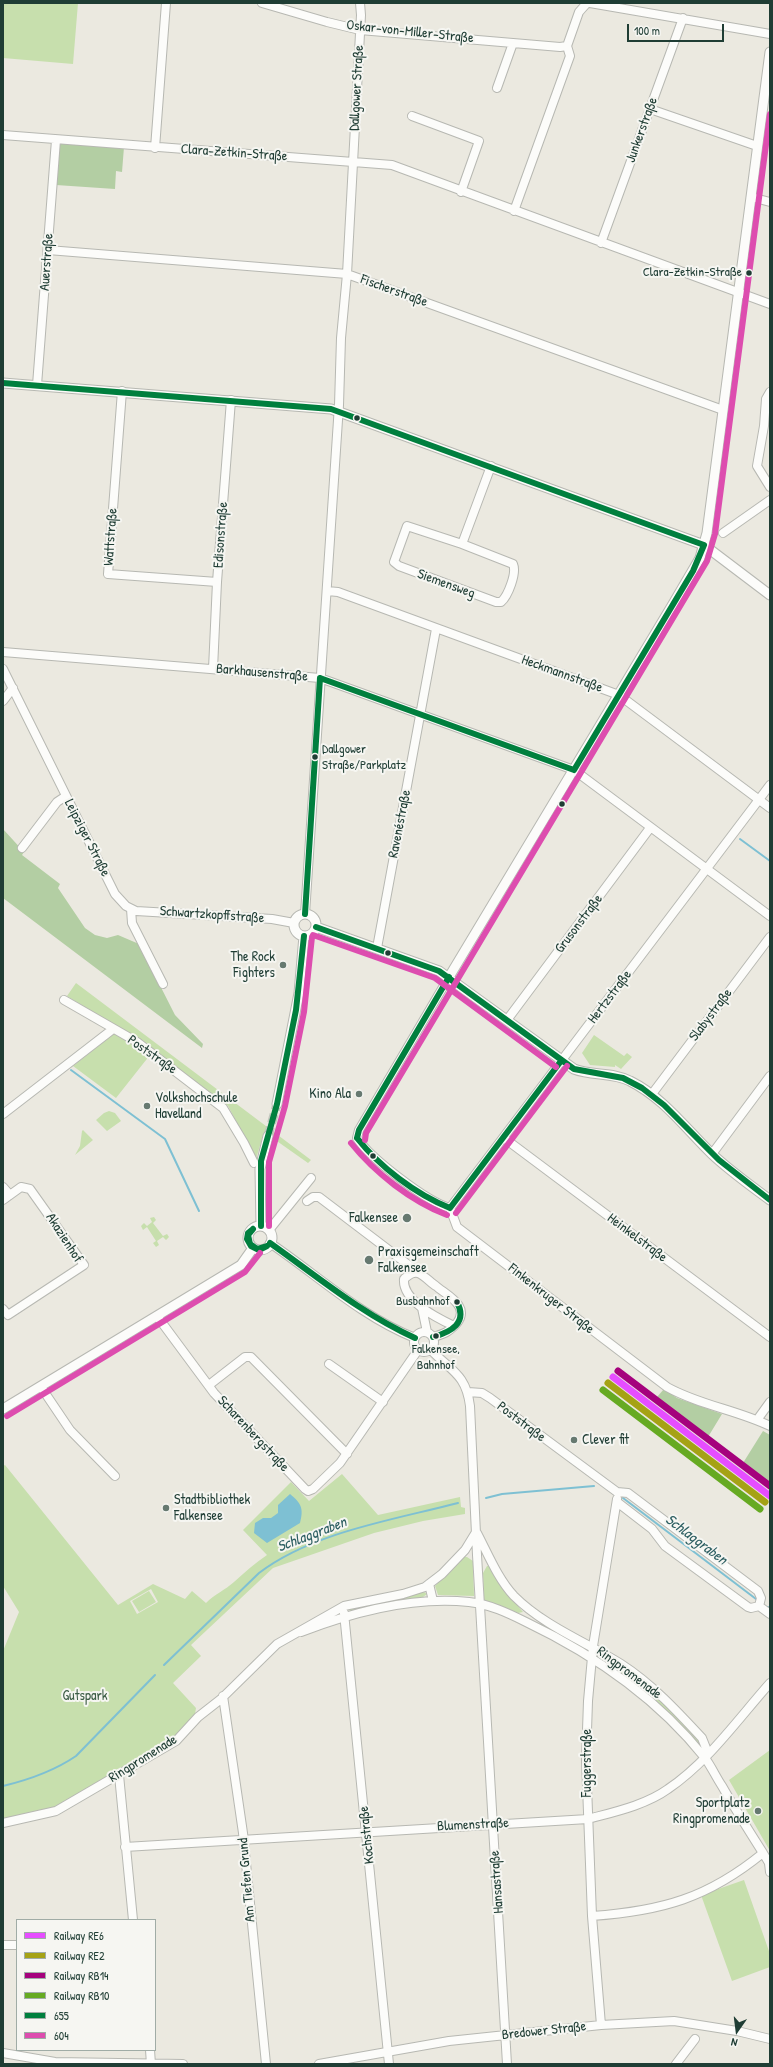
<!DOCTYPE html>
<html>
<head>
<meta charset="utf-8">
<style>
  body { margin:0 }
  #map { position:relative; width:773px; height:2067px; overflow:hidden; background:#ebe9e0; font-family:"Patrick Hand",sans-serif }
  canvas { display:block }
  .frame { position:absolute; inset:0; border:4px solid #1f3d34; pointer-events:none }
  .legend { position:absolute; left:16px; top:1919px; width:140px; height:132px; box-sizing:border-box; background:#f6f6f2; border:1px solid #a0aca6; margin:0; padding:5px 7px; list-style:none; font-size:12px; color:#1f3d34 }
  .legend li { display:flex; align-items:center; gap:8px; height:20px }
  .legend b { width:20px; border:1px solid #a0aca6 }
  .north { position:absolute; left:717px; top:2011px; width:40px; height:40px; -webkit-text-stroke:3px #f6f6f2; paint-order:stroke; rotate:194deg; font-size:11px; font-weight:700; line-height:16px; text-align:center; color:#1f3d34 }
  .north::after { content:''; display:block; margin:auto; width:14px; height:18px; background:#1f3d34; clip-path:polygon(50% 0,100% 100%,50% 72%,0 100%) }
  .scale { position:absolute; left:627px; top:24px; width:97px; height:18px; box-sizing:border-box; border:2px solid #1f3d34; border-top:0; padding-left:5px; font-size:12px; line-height:14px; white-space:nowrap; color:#1f3d34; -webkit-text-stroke:3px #f6f6f2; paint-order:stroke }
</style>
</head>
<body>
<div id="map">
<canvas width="773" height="2067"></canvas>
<div class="frame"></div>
<ul class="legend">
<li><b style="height:5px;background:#e64dff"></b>Railway RE6</li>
<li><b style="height:5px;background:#a5a215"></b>Railway RE2</li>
<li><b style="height:5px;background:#a5027d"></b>Railway RB14</li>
<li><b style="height:5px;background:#6a2"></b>Railway RB10</li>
<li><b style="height:5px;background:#007f3e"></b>655</li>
<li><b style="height:5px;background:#dd4daf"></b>604</li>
</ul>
<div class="north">N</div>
<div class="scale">100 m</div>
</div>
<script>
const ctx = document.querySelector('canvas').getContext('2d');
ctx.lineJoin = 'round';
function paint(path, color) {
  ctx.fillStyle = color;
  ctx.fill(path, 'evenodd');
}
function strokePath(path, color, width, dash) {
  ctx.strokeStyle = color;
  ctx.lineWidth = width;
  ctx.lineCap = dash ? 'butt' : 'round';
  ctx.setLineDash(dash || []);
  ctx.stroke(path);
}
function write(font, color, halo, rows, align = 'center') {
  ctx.font = font + ' "Patrick Hand",sans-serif';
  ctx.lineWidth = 4;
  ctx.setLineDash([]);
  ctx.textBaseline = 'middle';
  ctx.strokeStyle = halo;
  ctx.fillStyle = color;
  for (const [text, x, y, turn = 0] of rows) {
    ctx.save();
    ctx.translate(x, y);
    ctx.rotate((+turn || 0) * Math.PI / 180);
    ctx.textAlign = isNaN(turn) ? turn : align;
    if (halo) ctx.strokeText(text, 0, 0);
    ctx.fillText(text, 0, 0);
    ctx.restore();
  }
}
paint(new Path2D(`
  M 3,3 L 78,3 L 73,64 L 3,58 Z
  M 76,983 L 311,1160 L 308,1163 L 264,1132 L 256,1159 L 228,1106 L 154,1050 L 67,996 Z
  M 116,1032 L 150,1055 L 116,1098 L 73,1066 Z
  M 594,1035 L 624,1056 L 627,1053 L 632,1057 L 621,1069 L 615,1065 L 615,1067 L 590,1065 L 582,1053 Z
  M 109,1111 L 115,1113 L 121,1121 L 107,1131 L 96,1120 L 104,1113 Z
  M 83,1130 L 93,1140 L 75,1155 L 80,1146 L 82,1131 Z
  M 154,1217 L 156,1220 L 153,1223 L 163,1236 L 167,1234 L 169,1237 L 166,1240 L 163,1237 L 157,1241 L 159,1245 L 156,1247 L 153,1243 L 156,1241 L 147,1227 L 143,1230 L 141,1226 L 144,1223 L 147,1226 L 152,1222 L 150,1218 Z
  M 5,1465 L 118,1605 L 153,1584 L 185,1599 L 192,1591 L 206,1603 C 215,1594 225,1590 234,1582 C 245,1572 255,1563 267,1555 L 243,1530 L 291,1482 L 309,1501 L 342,1474 L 378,1515 L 460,1497 L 461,1507 L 465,1508 L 465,1514 L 423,1521 L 374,1533 L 273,1568 L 191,1645 L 201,1656 L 173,1683 L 196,1708 L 194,1720 L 175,1739 L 56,1810 L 3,1819 L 3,1651 L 19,1612 L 3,1586 L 3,1466 ZM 151,1589 L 158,1602 L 137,1614 L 130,1601 Z
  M 463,1557 L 467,1557 L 473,1561 L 474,1596 L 438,1595 L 435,1586 Z
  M 487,1566 L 489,1566 L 504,1590 L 523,1612 L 518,1613 L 484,1602 L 483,1573 Z
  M 149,1591 L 156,1602 L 139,1612 L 132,1601 Z
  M 424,1592 L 427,1594 L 423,1597 L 349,1613 L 350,1609 Z
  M 595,1653 L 628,1672 L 665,1703 L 698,1738 L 702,1749 L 596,1656 Z
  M 770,1750 L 770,1851 L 729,1780 Z
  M 744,1880 L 770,1954 L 770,1967 L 732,1981 L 701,1895 Z`), '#c7dfad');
paint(new Path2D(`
  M 64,142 L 124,147 L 122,172 L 116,171 L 115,189 L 56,185 L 58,146 Z
  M 3,829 L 24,852 L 22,855 L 60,884 L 58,888 L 85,928 L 95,935 L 107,938 L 118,935 L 139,944 L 175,1015 L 203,1044 L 202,1048 L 3,898 Z
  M 664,1389 L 677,1398 L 722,1414 L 708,1437 L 657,1397 Z
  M 763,1431 L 770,1435 L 770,1483 L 743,1463 Z`), '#b3cea3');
paint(new Path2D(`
  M 290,1494 C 301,1503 304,1508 300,1523 L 267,1543 L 254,1533 L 255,1523 L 263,1518 L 271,1518 L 278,1513 L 278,1505 Z`), '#7ec0d3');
strokePath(new Path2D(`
  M 740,839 L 770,861
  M 71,1070 L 165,1139 L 199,1211
  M 486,1498 L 502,1494 L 594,1486
  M 623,1498 L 756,1599
  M 768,1607 L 770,1609
  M 164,1665 L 259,1573 C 313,1532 393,1520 458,1503
  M 3,1786 C 28,1780 54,1771 76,1756 L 155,1675`), '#7ec0d3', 2);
strokePath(new Path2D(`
  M 268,1136 L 277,1104`), '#c2c7be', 9, [9, 4.5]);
const minor = new Path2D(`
  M 262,3 L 327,22 L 360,30 L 560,47 L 567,46 L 579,12 L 587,3
  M 590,3 L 770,34
  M 497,88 L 513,43
  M 650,109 L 757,146
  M 412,116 L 479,141 L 461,192
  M 3,135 L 392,165 L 770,304
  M 155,148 L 166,3
  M 751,197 L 770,202
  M 514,211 L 570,56 L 567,46
  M 601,243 L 683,18
  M 48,250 L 347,274 L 723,410
  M 37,385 L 56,140
  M 122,391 L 108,574 L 217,582
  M 770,392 L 766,399 L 764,426 L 757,466 L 770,487
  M 723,533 L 770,500
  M 462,544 L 513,564 C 517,573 508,596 501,602 L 496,602 L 399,566 L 394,562 L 407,526 L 462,544 L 491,466
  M 327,591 L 338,592 L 619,695 L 770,808
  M 3,652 L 320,678 L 574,770 L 770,916
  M 3,669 L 115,894 L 126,906 L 136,911 L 272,919 L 294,923
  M 213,669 L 217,582 L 231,400
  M 3,701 L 13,688
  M 22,848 L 57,802 L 66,796
  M 131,909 L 132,923 L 163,984
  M 305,914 L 339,405 L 341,338 L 347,274 L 361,15 L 360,3
  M 377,948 L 436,629
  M 449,977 L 359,1130 L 357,1138 C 370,1158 427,1202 450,1208
  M 64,1000 L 137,1042 L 223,1108 L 244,1143 L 254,1163
  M 507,1020 L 650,828
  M 652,1094 L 770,937
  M 3,1114 L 113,1029
  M 504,1138 L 770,1337
  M 712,1154 L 770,1076
  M 3,1187 L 10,1195
  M 3,1200 L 21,1187 L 30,1189 L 84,1265 L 8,1315 L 3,1309
  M 307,1201 L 313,1197 L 319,1197 L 419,1273
  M 450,1208 L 770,785
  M 450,1208 L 457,1227 L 667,1387 C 699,1405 737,1410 770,1426
  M 269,1230 L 311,1178
  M 270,1243 C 317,1275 362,1317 415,1338
  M 422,1308 L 427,1332
  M 157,1316 L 214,1393 L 305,1489 L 308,1491 L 313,1489 L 340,1463 L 418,1350
  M414 1342a10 10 0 1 1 20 0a10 10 0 1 1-20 0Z
  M 433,1337 C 444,1334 449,1332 457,1323 C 470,1306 448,1296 436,1286 C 431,1283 424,1275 418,1273 C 412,1272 409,1275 404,1279 C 402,1301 437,1318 454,1326
  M 431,1350 C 451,1371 466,1374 470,1406 L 477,1555 L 507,2064
  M 329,1364 L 383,1402
  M 209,1385 L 245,1357 L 251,1357 L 347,1454
  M 41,1387 L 70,1430 L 115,1476
  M 468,1392 L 482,1393 L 490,1398 L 617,1492 L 628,1493 L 758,1591 L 761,1598 L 759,1606 L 751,1608 L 748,1607 L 665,1546 L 652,1529 L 617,1502
  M 757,1420 L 770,1402
  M 477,1533 C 488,1554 498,1579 514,1596 C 544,1626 586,1642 621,1664 C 652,1684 677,1711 702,1738 L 706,1748 L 705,1758
  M 429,1584 L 433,1601
  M 759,1606 L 770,1614
  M 344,1613 L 389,2064
  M 301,1632 C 353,1612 413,1596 469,1602 C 489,1604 508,1613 526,1622 C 593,1654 658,1699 705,1758 C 711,1766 716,1777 722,1786 C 735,1809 749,1831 763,1853 L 769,1863 L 770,1872
  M 223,1696 L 243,1833 L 266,2064
  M 119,1775 L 133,1920
  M 3,1823 L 56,1811 L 176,1741 L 198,1717 L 221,1699 L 277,1644 L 344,1606 L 403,1594 L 425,1587 L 442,1574 L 465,1550 L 476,1532
  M 125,1847 L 588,1819 C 614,1812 646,1805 668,1789 C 708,1762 738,1719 770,1683
  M 592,1916 C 662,1911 708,1898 763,1853
  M 3,1945 L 17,1945
  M 601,2025 L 592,1916 L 586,1760 L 588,1701 L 593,1646 L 617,1499
  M 150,2050 L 151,2064
  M 3,2053 L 55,2062 L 183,2064
  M 319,2064 L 449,2041 L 601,2025 L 674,2021 L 737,2031 L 770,2039
  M 676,2064 L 695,2039`);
const tertiary = new Path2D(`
  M 3,383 L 331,409 L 704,545 L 770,595
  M294 925a11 11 0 1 1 22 0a11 11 0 1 1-22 0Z
  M 316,927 L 439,971 L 574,1069 C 592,1076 613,1072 630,1081 C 664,1098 686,1129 712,1154 C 730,1171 750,1185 770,1200
  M 449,977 L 673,604 L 700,558 L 707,533 L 770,52
  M 277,1104 L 299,993 L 304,936
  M 261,1226 L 260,1169 L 268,1136
  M248 1238a12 12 0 1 1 24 0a12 12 0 1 1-24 0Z
  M 3,1409 L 241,1265 L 253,1248`);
strokePath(minor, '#b7b8b2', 10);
strokePath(tertiary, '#b7b8b2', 11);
strokePath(minor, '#fcfcfa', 8);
strokePath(tertiary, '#fcfcfa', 9);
strokePath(new Path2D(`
  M 3,383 L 331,409 L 704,545
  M 320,678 L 574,770
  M 574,770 L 693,571 L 704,545
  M 305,914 L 320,678
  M 316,927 L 439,971 L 574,1069 L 623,1078 L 642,1088 L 664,1105 L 719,1160 L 770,1200
  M 357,1138 L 359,1130 L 449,977
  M 357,1138 C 380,1167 415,1194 450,1208
  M 450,1208 L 561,1061
  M 261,1226 L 261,1161 L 277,1104 L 296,1010 L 304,936
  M 253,1229 L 248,1235 L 250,1244 L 257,1249 L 267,1246
  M 253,1229 L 248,1233 L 247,1239 L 251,1246 L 259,1250 L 267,1246
  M 270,1243 C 318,1277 362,1314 415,1338
  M 433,1337 C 451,1332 468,1323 457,1302`), '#007f3e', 6);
strokePath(new Path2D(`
  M 313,935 L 435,978 L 556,1067
  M 365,1140 L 366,1133 L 707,561 L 715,534 L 770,114
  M 351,1143 C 375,1173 411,1201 447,1215
  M 456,1213 L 567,1066
  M 269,1226 L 269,1162 L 285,1106 L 304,1012 L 312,937
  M 7,1416 L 245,1272 L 260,1253`), '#dd4daf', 6);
strokePath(new Path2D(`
  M 613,1377 L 770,1496`), '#e64dff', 7);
strokePath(new Path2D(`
  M 608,1383 L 765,1502`), '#a5a215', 7);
strokePath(new Path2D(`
  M 618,1371 L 770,1486`), '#a5027d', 7);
strokePath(new Path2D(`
  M 603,1390 L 760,1509`), '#6a2', 7);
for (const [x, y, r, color] of [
  [749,273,3.5,"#1f3d34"],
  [357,418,3.5,"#1f3d34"],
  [315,757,3.5,"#1f3d34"],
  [562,804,3.5,"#1f3d34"],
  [388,953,3.5,"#1f3d34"],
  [283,965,4,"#667970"],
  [359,1094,4,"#667970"],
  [147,1106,4,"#667970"],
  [373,1156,3.5,"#1f3d34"],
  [407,1218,5,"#667970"],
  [369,1260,5,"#667970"],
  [457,1302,3.5,"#1f3d34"],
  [436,1336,3.5,"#1f3d34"],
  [574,1440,4,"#667970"],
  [166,1508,4,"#667970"],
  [758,1811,4,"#667970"]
]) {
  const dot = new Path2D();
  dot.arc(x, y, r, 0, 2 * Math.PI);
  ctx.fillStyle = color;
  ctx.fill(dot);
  strokePath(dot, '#f6f6f2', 1.5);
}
write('13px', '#1f3d34', '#f6f6f2', [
  ["Clara-Zetkin-Straße",742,273],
  ["Dallgower",322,750,"left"],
  ["Straße/Parkplatz",322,766,"left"],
  ["Busbahnhof",450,1302],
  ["Falkensee,",436,1350,"center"],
  ["Bahnhof",436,1366,"center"]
], 'right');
write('14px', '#1f3d34', '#f6f6f2', [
  ["Oskar-von-Miller-Straße",410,32,6],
  ["Dallgower Straße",357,88,-87],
  ["Junkerstraße",642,130,-70],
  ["Clara-Zetkin-Straße",234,153,4],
  ["Auerstraße",47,262,-86],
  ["Fischerstraße",394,291,20],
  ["Edisonstraße",221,535,-86],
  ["Wattstraße",111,537,-86],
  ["Siemensweg",446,584,20],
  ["Barkhausenstraße",262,673,5],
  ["Heckmannstraße",562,674,20],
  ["Ravenéstraße",400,824,-79],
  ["Leipziger Straße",87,838,63],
  ["Schwartzkopffstraße",212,915,4],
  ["Grusonstraße",579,924,-53],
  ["Hertzstraße",610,997,-53],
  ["Slabystraße",711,1015,-53],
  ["Poststraße",152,1055,35],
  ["Akazienhof",64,1238,57],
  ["Heinkelstraße",637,1238,37],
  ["Finkenkruger Straße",551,1299,38],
  ["Poststraße",521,1422,37],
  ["Scharenbergstraße",253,1434,47],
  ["Ringpromenade",629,1673,37],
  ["Ringpromenade",143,1759,-32],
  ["Fuggerstraße",587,1763,-90],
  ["Blumenstraße",473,1825,-3],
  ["Kochstraße",367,1835,-96],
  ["Am Tiefen Grund",247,1880,-95],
  ["Hansastraße",497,1882,-94],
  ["Bredower Straße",544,2031,-6]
]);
write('14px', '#1f3d34', '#f6f6f2', [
  ["The Rock",275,957],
  ["Fighters",275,973],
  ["Kino Ala",351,1094],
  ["Volkshochschule",155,1098,"left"],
  ["Havelland",155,1114,"left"],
  ["Falkensee",398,1218],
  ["Praxisgemeinschaft",378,1252,"left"],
  ["Falkensee",378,1268,"left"],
  ["Clever fit",582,1440,"left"],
  ["Stadtbibliothek",174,1500,"left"],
  ["Falkensee",174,1516,"left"],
  ["Sportplatz",750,1803],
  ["Ringpromenade",750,1819]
], 'right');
write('14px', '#3b5c44', '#f6f6f2', [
  ["Gutspark",85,1696]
]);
write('italic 15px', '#2d5f62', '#f6f6f2', [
  ["Schlaggraben",312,1535,-21],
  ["Schlaggraben",696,1540,37]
]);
</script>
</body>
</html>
